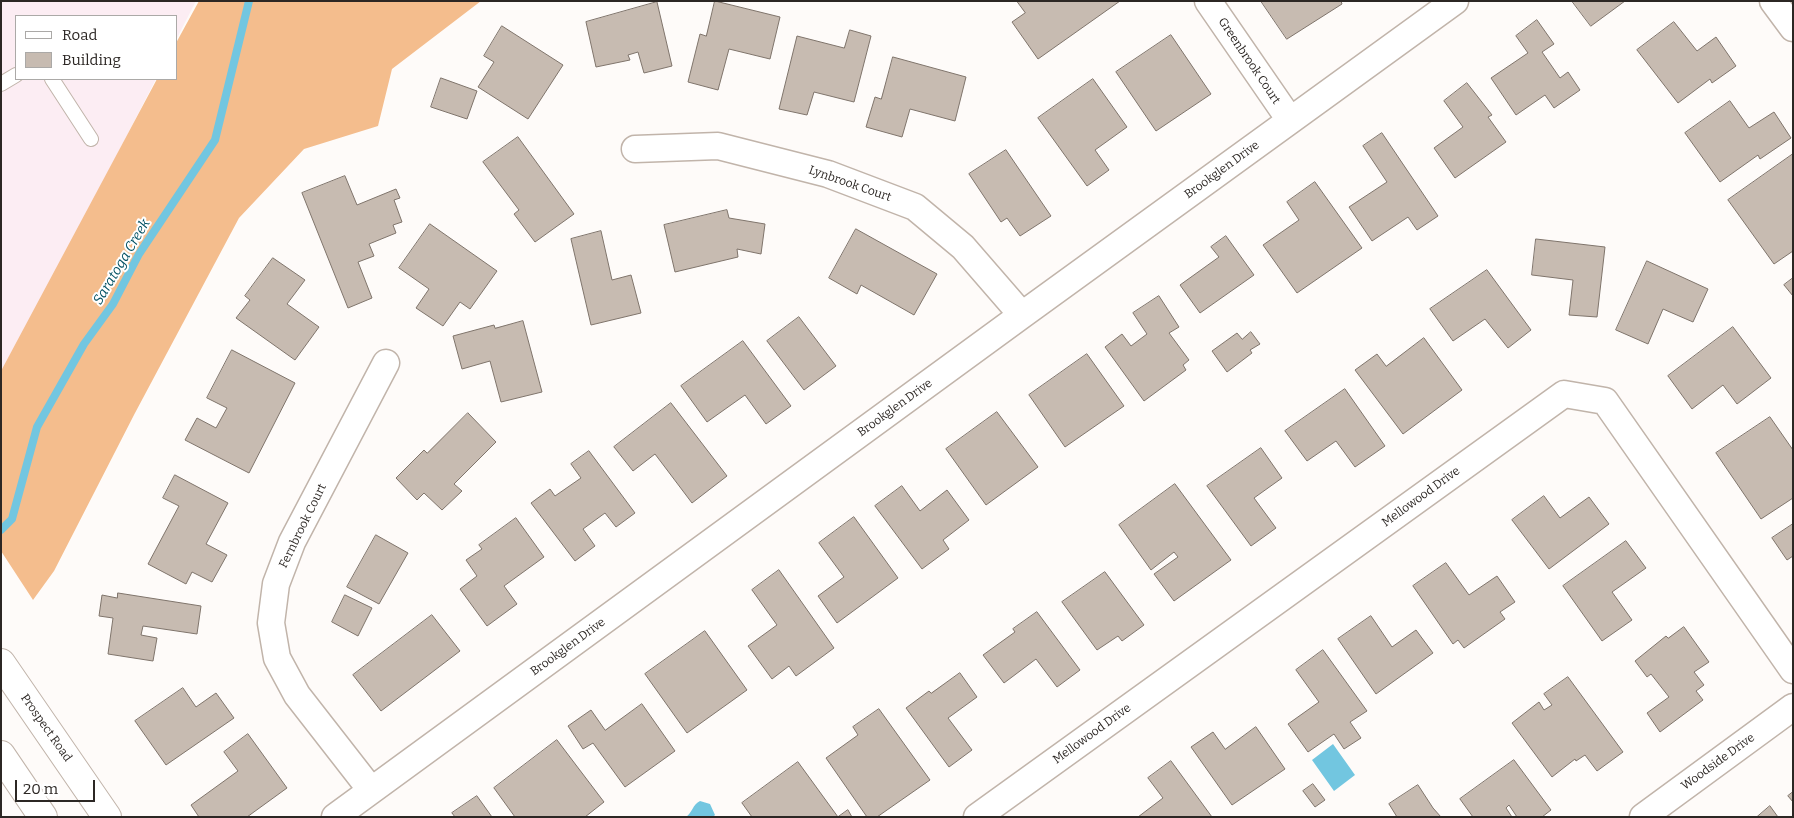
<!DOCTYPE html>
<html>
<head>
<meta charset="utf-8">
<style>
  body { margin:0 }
  #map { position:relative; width:1794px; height:818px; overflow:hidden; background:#fefbf9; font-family:Bitter,serif }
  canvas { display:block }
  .frame { position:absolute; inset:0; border:2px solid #2c2724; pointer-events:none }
  .legend { position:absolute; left:15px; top:15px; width:162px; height:65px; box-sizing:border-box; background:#fff; border:1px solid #aba9a7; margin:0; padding:6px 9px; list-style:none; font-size:15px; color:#2c2724 }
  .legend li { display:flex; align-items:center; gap:10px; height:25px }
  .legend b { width:25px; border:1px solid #aba9a7 }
  .scale { position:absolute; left:15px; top:780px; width:80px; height:22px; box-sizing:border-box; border:2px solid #2c2724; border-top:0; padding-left:6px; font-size:15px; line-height:18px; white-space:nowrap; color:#2c2724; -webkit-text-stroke:4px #fff; paint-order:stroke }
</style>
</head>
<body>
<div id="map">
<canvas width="1794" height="818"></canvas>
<div class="frame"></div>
<ul class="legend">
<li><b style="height:6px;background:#fff"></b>Road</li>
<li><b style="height:14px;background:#c7bbb1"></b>Building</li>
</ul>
<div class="scale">20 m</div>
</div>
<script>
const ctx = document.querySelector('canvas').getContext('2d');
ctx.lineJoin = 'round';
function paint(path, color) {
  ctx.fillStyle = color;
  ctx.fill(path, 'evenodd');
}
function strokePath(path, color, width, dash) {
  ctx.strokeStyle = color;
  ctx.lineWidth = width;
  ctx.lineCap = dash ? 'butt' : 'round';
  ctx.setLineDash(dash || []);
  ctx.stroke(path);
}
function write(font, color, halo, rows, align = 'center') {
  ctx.font = font + ' Bitter,serif';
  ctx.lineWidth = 4;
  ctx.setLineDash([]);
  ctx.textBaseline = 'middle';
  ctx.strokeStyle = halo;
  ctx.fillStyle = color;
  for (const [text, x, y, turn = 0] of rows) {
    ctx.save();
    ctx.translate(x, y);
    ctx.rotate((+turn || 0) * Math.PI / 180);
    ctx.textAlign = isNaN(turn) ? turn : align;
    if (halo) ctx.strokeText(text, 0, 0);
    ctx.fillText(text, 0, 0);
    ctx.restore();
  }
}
paint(new Path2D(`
  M 1,1 L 196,1 L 176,40 L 176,16 L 16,16 L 16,79 L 156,79 L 1,380 Z`), '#fcedf3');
paint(new Path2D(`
  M 199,1 L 481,1 L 392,69 L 378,126 L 304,149 L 239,218 L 135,413 L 54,571 L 33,600 L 1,551 L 1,371 L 157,79 L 176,79 L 176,43 Z`), '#f4bd8d');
paint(new Path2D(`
  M 1333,744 L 1355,775 L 1334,791 L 1312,760 Z
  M 700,801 L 710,804 L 715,815 L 713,817 L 686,817 C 692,813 693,804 700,801 Z`), '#72c6e0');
strokePath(new Path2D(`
  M 1,530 L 12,519 L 37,427 L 84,344 L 113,304 L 139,254 L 215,140 L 249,1`), '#72c6e0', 8);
const building = new Path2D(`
  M 715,1 L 780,17 L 770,59 L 729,49 L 718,90 L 688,82 L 700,34 L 706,36 Z
  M 1017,1 L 1120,1 L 1038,59 L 1012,22 L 1025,13 Z
  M 1261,1 L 1341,1 L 1342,4 L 1287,39 Z
  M 1572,1 L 1625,1 L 1591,26 Z
  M 657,2 L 672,66 L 644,73 L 638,52 L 628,55 L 630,60 L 596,67 L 586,22 Z
  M 1537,20 L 1554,44 L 1542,52 L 1560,78 L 1568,72 L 1580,90 L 1554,108 L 1545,95 L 1516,115 L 1491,78 L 1528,53 L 1516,36 Z
  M 1674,22 L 1697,51 L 1716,37 L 1736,66 L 1712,83 L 1710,79 L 1678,103 L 1637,50 Z
  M 502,26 L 563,65 L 528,119 L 478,87 L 494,62 L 484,56 Z
  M 850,30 L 871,36 L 854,102 L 814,92 L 807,115 L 779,109 L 797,36 L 844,48 Z
  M 1171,35 L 1211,94 L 1156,131 L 1116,72 Z
  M 893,57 L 966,77 L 955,121 L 910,109 L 902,137 L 866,127 L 875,97 L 881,99 Z
  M 441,78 L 477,91 L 467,119 L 431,107 Z
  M 1093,79 L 1127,127 L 1095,150 L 1109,170 L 1087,186 L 1038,118 Z
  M 1467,83 L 1492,115 L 1488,117 L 1506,142 L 1455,178 L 1434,148 L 1463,127 L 1444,101 Z
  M 1730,101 L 1749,128 L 1774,112 L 1791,138 L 1760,159 L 1758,155 L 1720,182 L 1685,133 Z
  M 1382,133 L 1438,216 L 1417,230 L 1408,217 L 1372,241 L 1349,207 L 1387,182 L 1363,146 Z
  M 518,137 L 574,214 L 535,242 L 514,214 L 519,210 L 483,162 Z
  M 1006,150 L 1051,216 L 1020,236 L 1007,218 L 1001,222 L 969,174 Z
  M 1793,154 L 1793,251 L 1774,264 L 1728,200 Z
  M 345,176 L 357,205 L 396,189 L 400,198 L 394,200 L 402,222 L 393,225 L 396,233 L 369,244 L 374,256 L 358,262 L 372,298 L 348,308 L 302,193 Z
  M 1315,182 L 1362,248 L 1297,293 L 1263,245 L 1299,220 L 1287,202 Z
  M 727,210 L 729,218 L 765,224 L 761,254 L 737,249 L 738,257 L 675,272 L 664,225 Z
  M 430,224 L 497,271 L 470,309 L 460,302 L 443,326 L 416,308 L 429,289 L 399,268 Z
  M 856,229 L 937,274 L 914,315 L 861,285 L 857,294 L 829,278 Z
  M 601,231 L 612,280 L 631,275 L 641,313 L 591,325 L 571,239 Z
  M 1226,236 L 1254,275 L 1200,313 L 1180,285 L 1219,257 L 1211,247 Z
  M 1536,239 L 1605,247 L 1597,317 L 1569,315 L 1573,280 L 1532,275 Z
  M 273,258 L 305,280 L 287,304 L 319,327 L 295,360 L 236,318 L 250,300 L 245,296 Z
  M 1647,261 L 1708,289 L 1693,322 L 1663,309 L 1648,344 L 1616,330 Z
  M 1487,270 L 1531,330 L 1508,348 L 1485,319 L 1453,341 L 1430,309 Z
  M 1793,278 L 1793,296 L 1784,285 Z
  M 1159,296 L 1179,327 L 1169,333 L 1189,360 L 1183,365 L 1186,370 L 1144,401 L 1105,347 L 1122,334 L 1131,346 L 1147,334 L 1133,313 Z
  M 799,317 L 836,366 L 804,390 L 767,341 Z
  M 523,321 L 542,392 L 501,402 L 490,361 L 462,369 L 453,336 L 494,325 L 495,328 Z
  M 1733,327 L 1771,378 L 1737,404 L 1723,385 L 1692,409 L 1668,376 Z
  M 1251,332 L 1260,344 L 1250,350 L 1252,353 L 1227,372 L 1212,351 L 1237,333 L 1242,339 Z
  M 1424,338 L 1462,390 L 1403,434 L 1355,370 L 1377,354 L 1386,366 Z
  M 743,341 L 791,406 L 766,424 L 745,395 L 707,422 L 681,386 Z
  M 232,350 L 295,383 L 249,473 L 185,440 L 197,418 L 216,428 L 227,408 L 207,398 Z
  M 1087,354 L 1124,406 L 1065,447 L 1029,395 Z
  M 1345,389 L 1385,446 L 1355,467 L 1336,441 L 1307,461 L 1285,431 Z
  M 671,403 L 727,476 L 692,503 L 655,454 L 633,471 L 614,447 Z
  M 997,412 L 1038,467 L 986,505 L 946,449 Z
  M 468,413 L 496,442 L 454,484 L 462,491 L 442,510 L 424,493 L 417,500 L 396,478 L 424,450 L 427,453 Z
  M 1770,417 L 1793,450 L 1793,498 L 1761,519 L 1716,453 Z
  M 1261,448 L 1282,478 L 1254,498 L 1276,528 L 1251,546 L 1207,486 Z
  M 589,451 L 635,513 L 616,527 L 605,513 L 583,529 L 595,546 L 575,561 L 531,503 L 550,489 L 555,496 L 581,478 L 571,464 Z
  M 175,475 L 228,503 L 206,544 L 227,555 L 212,582 L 192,572 L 186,584 L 148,564 L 179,506 L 163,498 Z
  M 1175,484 L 1231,560 L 1174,601 L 1154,574 L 1178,557 L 1174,552 L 1151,570 L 1119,525 Z
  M 902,486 L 920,511 L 947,490 L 969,520 L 943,540 L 949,549 L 922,569 L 875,506 Z
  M 1544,496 L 1560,518 L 1589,497 L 1609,524 L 1549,569 L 1512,520 Z
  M 854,517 L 898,578 L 837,623 L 818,596 L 844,577 L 819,543 Z
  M 516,518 L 544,557 L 504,586 L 517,604 L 487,626 L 460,589 L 477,576 L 466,560 L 482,549 L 479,545 Z
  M 1793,524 L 1793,556 L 1787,560 L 1772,538 Z
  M 376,535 L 408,553 L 379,604 L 347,587 Z
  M 1626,541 L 1646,568 L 1612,592 L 1632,620 L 1602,641 L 1563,586 Z
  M 1446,563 L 1469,595 L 1497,576 L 1515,602 L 1500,612 L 1505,619 L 1464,648 L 1458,640 L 1453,644 L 1413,586 Z
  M 779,570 L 834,648 L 796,676 L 789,666 L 772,679 L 748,646 L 777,625 L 752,590 Z
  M 1105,572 L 1144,625 L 1122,641 L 1118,636 L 1097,650 L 1062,602 Z
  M 118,593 L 201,606 L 197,634 L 143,626 L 141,635 L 157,638 L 153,661 L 108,654 L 113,618 L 99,616 L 102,595 L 117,598 Z
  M 345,595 L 372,608 L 358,636 L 332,622 Z
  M 1037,612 L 1080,670 L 1057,687 L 1036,659 L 1004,683 L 983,655 L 1015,632 L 1013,629 Z
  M 432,615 L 460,651 L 381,711 L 353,675 Z
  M 1371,616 L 1392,647 L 1416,630 L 1433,653 L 1376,694 L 1338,639 Z
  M 1684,627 L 1709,662 L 1694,672 L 1704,685 L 1696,691 L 1703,700 L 1660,732 L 1647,713 L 1669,697 L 1651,674 L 1647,677 L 1635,661 L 1666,636 L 1668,638 Z
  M 705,631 L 747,690 L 687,733 L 645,674 Z
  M 1323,650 L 1367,711 L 1350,722 L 1361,738 L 1344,749 L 1334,734 L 1308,752 L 1288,724 L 1319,702 L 1296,670 Z
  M 960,673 L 977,697 L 948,718 L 972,750 L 949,767 L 906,708 L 929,691 L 931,693 Z
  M 1568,677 L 1623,752 L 1597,771 L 1585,755 L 1576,761 L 1575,759 L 1552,777 L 1512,723 L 1539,702 L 1544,710 L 1552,705 L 1544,694 Z
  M 183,688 L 196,707 L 216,693 L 234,718 L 166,765 L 135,721 Z
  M 642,704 L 675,751 L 625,787 L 593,743 L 583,749 L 568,726 L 591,710 L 605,730 Z
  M 879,709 L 930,780 L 877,817 L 867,817 L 826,758 L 858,735 L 853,727 Z
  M 1256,727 L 1285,769 L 1232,805 L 1191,747 L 1213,732 L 1225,749 Z
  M 248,734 L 287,788 L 247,817 L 199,817 L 191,805 L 238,771 L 224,752 Z
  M 557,740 L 604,802 L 585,817 L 515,817 L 494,788 Z
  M 1514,760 L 1551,810 L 1542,817 L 1517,817 L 1509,805 L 1506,808 L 1512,817 L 1473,817 L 1460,799 Z
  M 1171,761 L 1212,817 L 1138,817 L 1163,798 L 1148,778 Z
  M 798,762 L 838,817 L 752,817 L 742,803 Z
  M 1313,784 L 1325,800 L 1315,807 L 1303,791 Z
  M 1418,785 L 1433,808 L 1441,817 L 1397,817 L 1389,804 Z
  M 1793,792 L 1793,802 L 1788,796 Z
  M 477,796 L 492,817 L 455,817 L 452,813 Z
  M 1770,806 L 1778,817 L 1757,817 Z
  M 848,810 L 852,817 L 838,817 Z`);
paint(building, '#c7bbb1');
strokePath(building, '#7f746b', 1);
const lane = new Path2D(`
  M 52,79 L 91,139
  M 1,84 L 16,75`);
const street = new Path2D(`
  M 1208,1 L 1290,120
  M 1773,1 L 1793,28
  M 635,149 L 718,146 L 828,174 L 915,207 L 963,247 L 1022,315
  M 371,790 L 297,695 L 277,658 L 271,623 L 276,584 L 292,542 L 386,363
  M 335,817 L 1022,315 L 1455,1
  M 977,817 L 1564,394 L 1605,401 L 1793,670
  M 1643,817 L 1793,707`);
const primary = new Path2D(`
  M 1,663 L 107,817
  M 1,755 L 43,817`);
strokePath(lane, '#c1b4aa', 16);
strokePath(street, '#c1b4aa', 29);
strokePath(primary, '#c1b4aa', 30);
strokePath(lane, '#fff', 14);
strokePath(street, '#fff', 26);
strokePath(primary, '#fff', 28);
write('12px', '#2c2724', '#fff', [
  ["Greenbrook Court",1249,61,56],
  ["Brookglen Drive",1222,170,-36],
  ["Lynbrook Court",850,184,19],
  ["Brookglen Drive",895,408,-36],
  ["Mellowood Drive",1421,497,-36],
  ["Fernbrook Court",303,526,-64],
  ["Brookglen Drive",568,647,-36],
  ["Prospect Road",46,728,55],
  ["Mellowood Drive",1092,734,-36],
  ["Woodside Drive",1718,762,-36]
]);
write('italic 14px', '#025062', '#fff', [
  ["Saratoga Creek",122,262,-59]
]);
</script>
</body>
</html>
